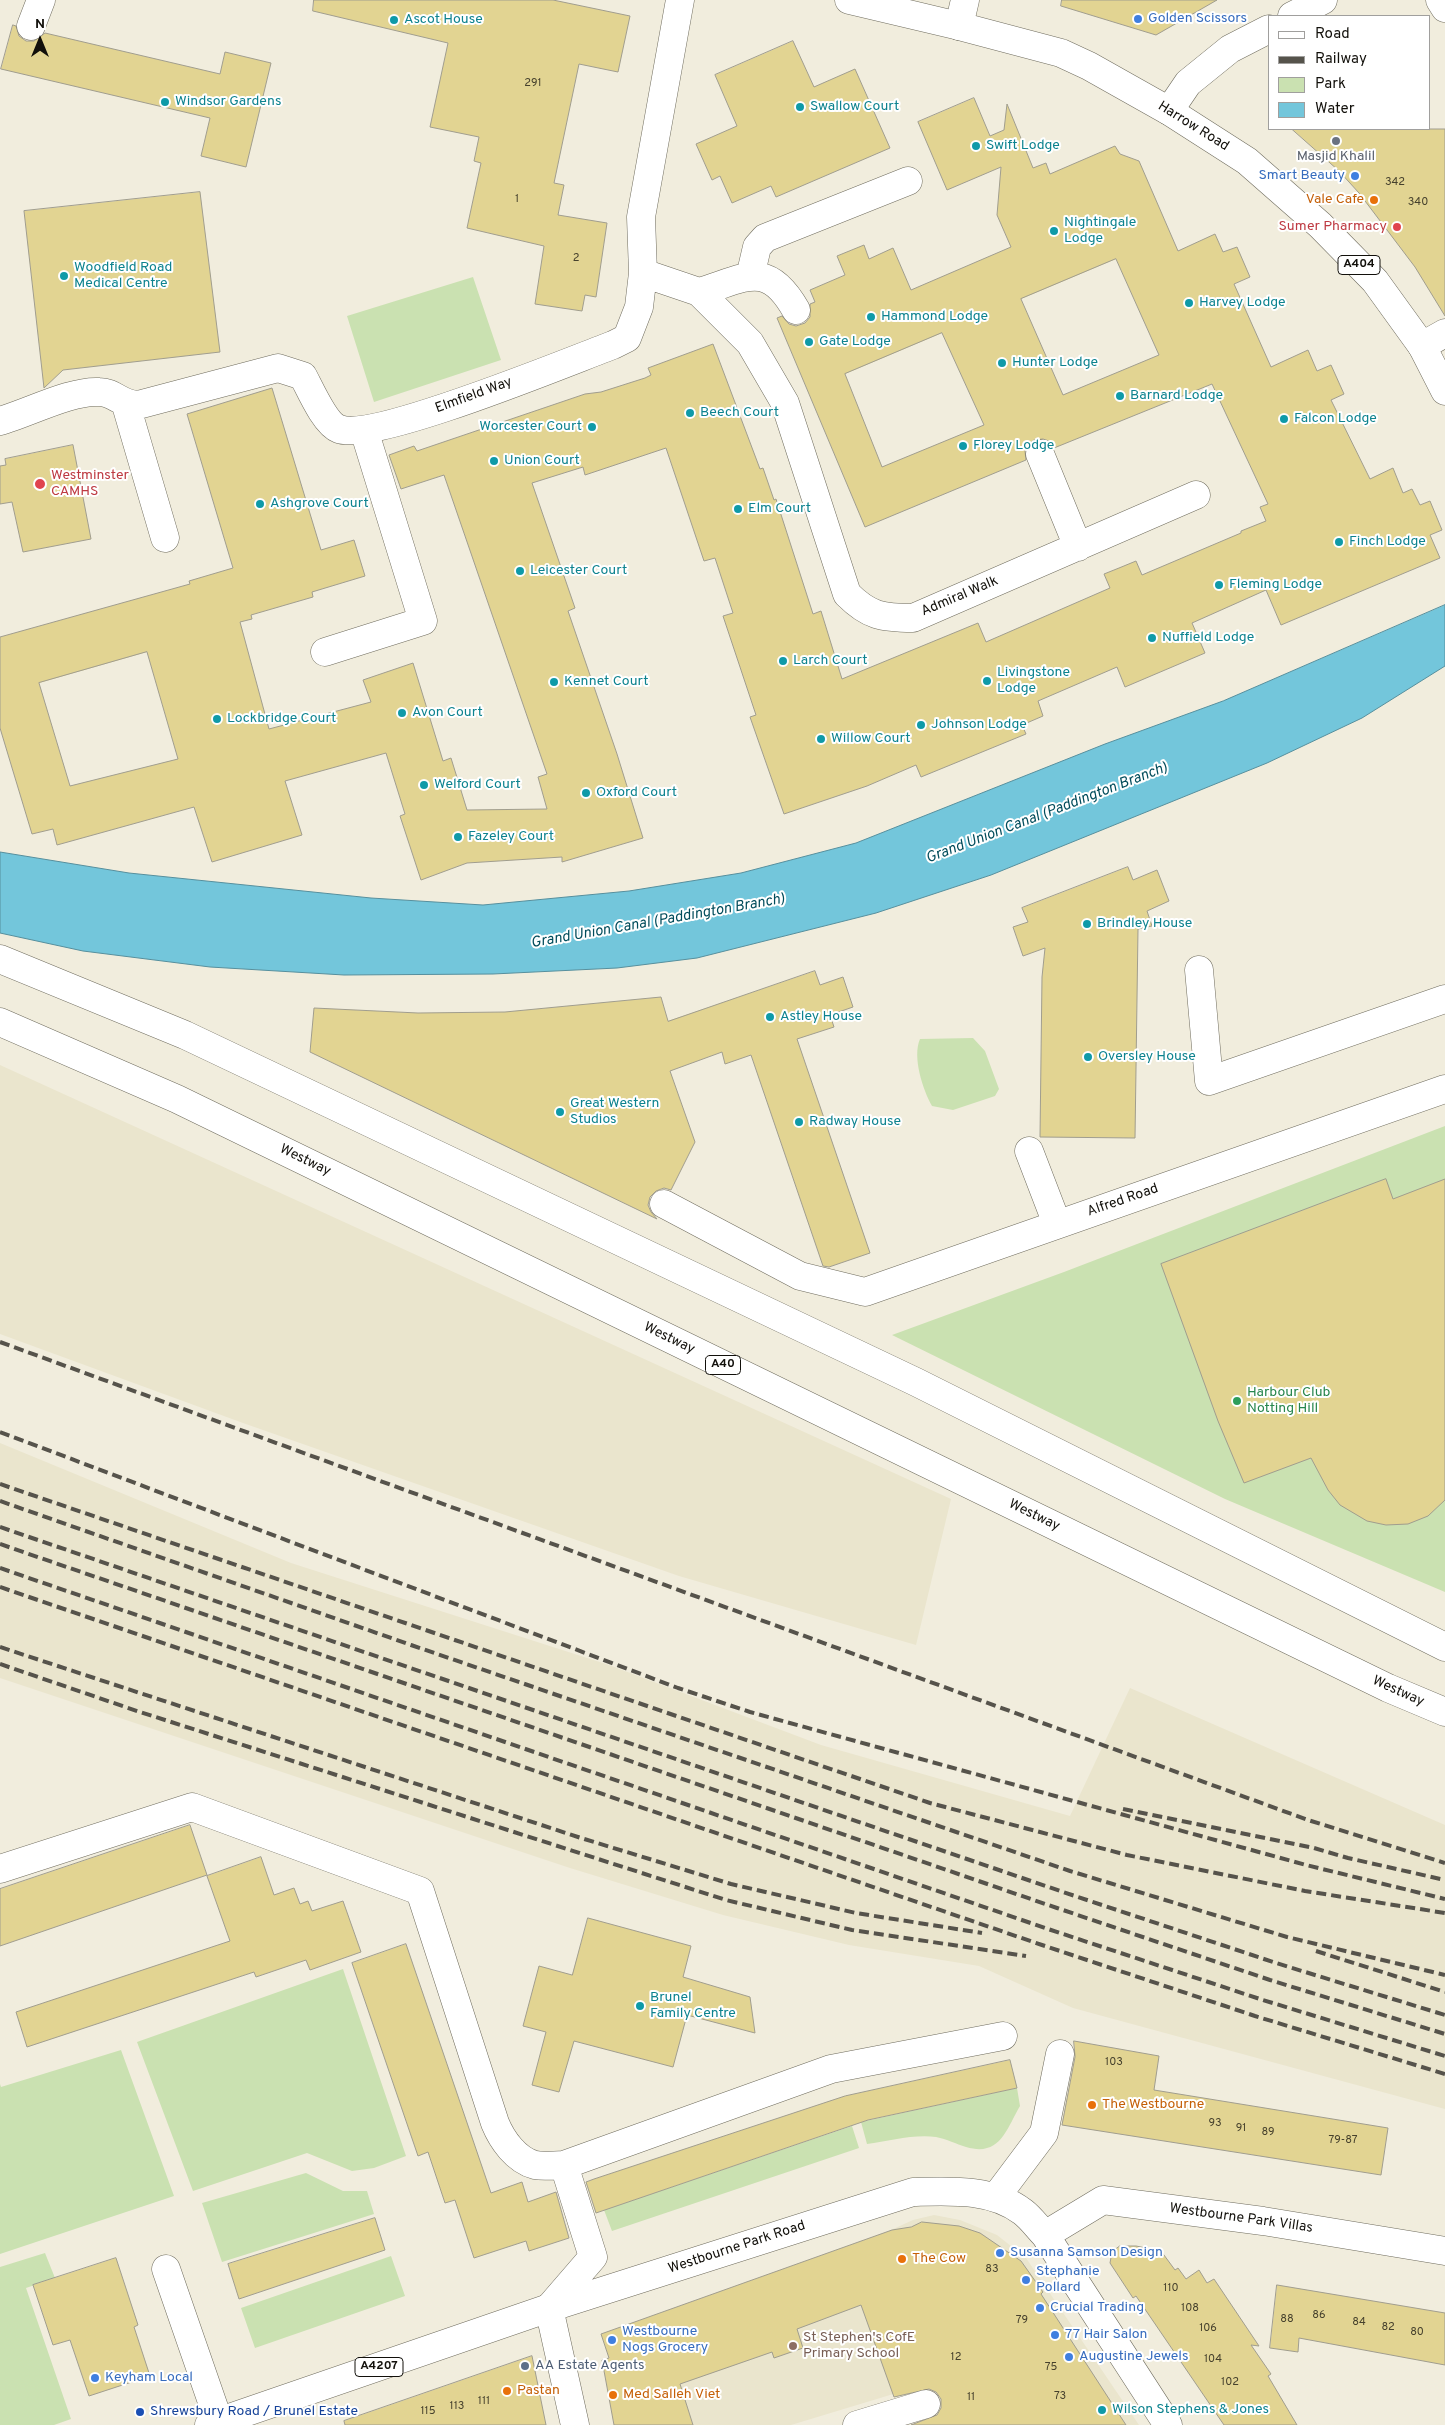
<!DOCTYPE html>
<html>
<head>
<meta charset="utf-8">
<style>
  body { margin:0 }
  #map { position:relative; width:1445px; height:2425px; overflow:hidden; background:#f1eddd; font-family:Overpass,sans-serif }
  canvas { display:block }
  .legend { position:absolute; left:1268px; top:15px; width:162px; height:115px; box-sizing:border-box; background:#fff; border:1px solid #a09f9d; margin:0; padding:6px 9px; list-style:none; font-size:15px; color:#12100b }
  .legend li { display:flex; align-items:center; gap:10px; height:25px }
  .legend b { width:25px; border:1px solid #a09f9d }
  .north { position:absolute; left:15px; top:15px; width:50px; height:50px; -webkit-text-stroke:4px #fff; paint-order:stroke; rotate:0deg; font-size:14px; font-weight:700; line-height:20px; text-align:center; color:#12100b }
  .north::after { content:''; display:block; margin:auto; width:18px; height:22px; background:#12100b; clip-path:polygon(50% 0,100% 100%,50% 72%,0 100%) }
</style>
</head>
<body>
<div id="map">
<canvas width="1445" height="2425"></canvas>
<ul class="legend">
<li><b style="height:6px;background:#fff"></b>Road</li>
<li><b style="height:6px;background:#56534b"></b>Railway</li>
<li><b style="height:14px;background:#cae1b1"></b>Park</li>
<li><b style="height:14px;background:#73c6db"></b>Water</li>
</ul>
<div class="north">N</div>
</div>
<script>
const ctx = document.querySelector('canvas').getContext('2d');
ctx.lineJoin = 'round';
function paint(path, color) {
  ctx.fillStyle = color;
  ctx.fill(path, 'evenodd');
}
function strokePath(path, color, width, dash) {
  ctx.strokeStyle = color;
  ctx.lineWidth = width;
  ctx.lineCap = dash ? 'butt' : 'round';
  ctx.setLineDash(dash || []);
  ctx.stroke(path);
}
function write(font, color, halo, rows, align = 'center') {
  ctx.font = font + ' Overpass,sans-serif';
  ctx.lineWidth = 4;
  ctx.setLineDash([]);
  ctx.textBaseline = 'middle';
  ctx.strokeStyle = halo;
  ctx.fillStyle = color;
  for (const [text, x, y, turn = 0] of rows) {
    ctx.save();
    ctx.translate(x, y);
    ctx.rotate((+turn || 0) * Math.PI / 180);
    ctx.textAlign = isNaN(turn) ? turn : align;
    if (halo) ctx.strokeText(text, 0, 0);
    ctx.fillText(text, 0, 0);
    ctx.restore();
  }
}
paint(new Path2D(`
  M 0,1065 L 951,1499 L 916,1645 L 679,1576 L 243,1423 L 0,1334 Z
  M 0,1443 L 291,1563 L 609,1665 L 821,1745 L 1070,1816 L 1130,1688 L 1445,1825 L 1445,2109 L 1073,2008 L 979,1966 L 849,1945 L 723,1915 L 570,1868 L 0,1678 Z
  M 934,2215 L 960,2220 L 997,2235 L 1026,2258 L 1139,2425 L 1048,2425 L 933,2382 L 791,2425 L 693,2425 L 655,2315 L 880,2235 L 913,2220 Z`), '#eae5cd');
paint(new Path2D(`
  M 473,277 L 501,360 L 374,402 L 347,316 Z
  M 973,1038 L 985,1051 L 999,1089 L 995,1096 L 953,1110 L 932,1106 C 923,1090 912,1057 920,1039 Z
  M 1445,1126 L 1445,1592 L 1225,1499 L 892,1335 L 1064,1272 Z
  M 343,1969 L 406,2156 L 374,2168 L 352,2171 L 307,2153 L 193,2191 L 137,2042 Z
  M 121,2050 L 174,2196 L 0,2254 L 0,2084 L 1,2087 Z
  M 1017,2088 L 1020,2106 C 1006,2130 1000,2157 966,2147 C 956,2144 947,2139 936,2137 C 914,2134 889,2141 867,2144 L 861,2122 Z
  M 852,2126 L 859,2148 L 612,2231 L 604,2210 Z
  M 306,2173 L 343,2191 L 367,2191 L 374,2214 L 222,2262 L 202,2203 Z
  M 45,2253 L 55,2278 L 26,2288 L 71,2419 L 54,2425 L 0,2425 L 0,2267 Z
  M 391,2256 L 405,2296 L 255,2348 L 241,2308 Z`), '#cae1b1');
const water = new Path2D(`
  M 1445,605 L 1445,666 L 1362,718 L 1267,763 L 991,875 L 876,913 L 697,958 L 617,968 L 493,974 L 344,975 L 210,967 L 83,951 L 0,933 L 0,852 L 129,873 L 371,898 L 483,905 L 629,891 L 741,873 L 856,843 L 1105,744 L 1223,701 Z`);
paint(water, '#73c6db');
strokePath(water, '#568f9d', 1);
const building = new Path2D(`
  M 314,0 L 553,0 L 630,16 L 618,72 L 579,64 L 554,183 L 564,185 L 558,215 L 607,223 L 596,297 L 585,295 L 582,311 L 535,304 L 544,246 L 467,228 L 481,163 L 474,161 L 479,137 L 430,127 L 448,43 L 313,11 Z
  M 1062,0 L 1217,0 L 1156,35 L 1061,6 Z
  M 13,25 L 16,26 L 19,36 L 26,41 L 34,41 L 45,33 L 220,74 L 225,52 L 271,63 L 246,167 L 201,156 L 210,118 L 1,69 Z
  M 793,41 L 814,87 L 855,69 L 890,148 L 776,197 L 771,186 L 732,203 L 720,176 L 712,180 L 696,144 L 737,126 L 715,75 Z
  M 974,98 L 990,136 L 1004,130 L 1007,104 L 1033,168 L 1046,163 L 1050,174 L 1115,146 L 1120,154 L 1139,161 L 1178,251 L 1215,234 L 1223,252 L 1237,247 L 1250,277 L 1234,284 L 1271,367 L 1308,350 L 1317,371 L 1331,365 L 1344,394 L 1331,400 L 1370,479 L 1393,468 L 1403,493 L 1412,489 L 1420,505 L 1430,501 L 1442,530 L 1430,535 L 1440,558 L 1281,625 L 1266,590 L 1192,623 L 1205,653 L 1125,687 L 1117,667 L 1038,701 L 1043,716 L 1022,725 L 1026,734 L 921,777 L 916,765 L 867,786 L 784,814 L 750,717 L 756,715 L 723,616 L 733,613 L 715,558 L 704,561 L 666,448 L 585,475 L 583,467 L 532,483 L 575,608 L 568,611 L 617,754 L 643,838 L 562,862 L 562,857 L 467,863 L 421,880 L 400,816 L 405,814 L 386,753 L 285,781 L 302,835 L 212,862 L 194,807 L 57,845 L 53,829 L 32,834 L 0,728 L 0,637 L 190,584 L 189,581 L 233,568 L 187,414 L 272,388 L 321,550 L 354,540 L 365,576 L 312,592 L 313,597 L 251,615 L 252,619 L 240,622 L 269,729 L 371,702 L 363,680 L 413,663 L 443,761 L 451,758 L 467,810 L 547,809 L 538,777 L 547,774 L 444,475 L 401,489 L 389,455 L 414,446 L 417,451 L 585,394 L 601,392 L 645,378 L 651,375 L 648,368 L 713,344 L 760,469 L 763,468 L 774,500 L 776,499 L 813,614 L 821,611 L 842,679 L 978,623 L 986,642 L 1110,588 L 1104,574 L 1119,568 L 1136,561 L 1142,575 L 1241,533 L 1241,531 L 1266,521 L 1260,507 L 1268,504 L 1212,384 L 1054,448 L 1049,441 L 1043,439 L 1034,440 L 1027,445 L 1025,451 L 1026,460 L 865,527 L 777,318 L 782,316 L 789,324 L 796,326 L 805,323 L 810,317 L 810,304 L 815,302 L 810,290 L 845,275 L 837,256 L 864,245 L 869,259 L 893,248 L 911,290 L 1011,247 L 997,215 L 1001,167 L 947,190 L 918,122 ZM 1116,259 L 1159,355 L 1063,395 L 1021,299 ZM 942,333 L 984,425 L 882,467 L 845,374 ZM 147,652 L 178,759 L 70,786 L 39,683 Z
  M 1292,129 L 1445,129 L 1445,316 L 1415,267 L 1359,193 L 1339,171 Z
  M 200,192 L 220,352 L 63,370 L 44,388 L 24,211 Z
  M 73,445 L 91,539 L 23,552 L 12,502 L 0,504 L 0,466 L 6,465 L 5,459 Z
  M 1128,867 L 1133,880 L 1157,870 L 1169,901 L 1147,911 L 1152,926 L 1138,929 L 1135,1138 L 1040,1137 L 1042,977 L 1045,948 L 1023,956 L 1013,927 L 1028,922 L 1022,908 Z
  M 815,971 L 820,985 L 843,977 L 853,1007 L 830,1015 L 834,1027 L 797,1039 L 870,1253 L 829,1267 L 823,1266 L 751,1055 L 725,1064 L 722,1052 L 670,1071 L 695,1142 L 671,1190 L 664,1188 L 656,1191 L 650,1197 L 648,1205 L 651,1212 L 657,1219 L 310,1052 L 314,1008 L 418,1013 L 505,1012 L 661,997 L 668,1021 Z
  M 1386,1179 L 1393,1199 L 1445,1179 L 1445,1500 L 1428,1516 L 1408,1524 L 1386,1525 L 1367,1521 L 1340,1505 L 1328,1490 L 1311,1458 L 1244,1483 L 1218,1421 L 1161,1264 Z
  M 190,1825 L 207,1875 L 0,1946 L 0,1889 Z
  M 261,1857 L 274,1895 L 294,1888 L 300,1904 L 308,1901 L 312,1911 L 343,1901 L 361,1952 L 310,1970 L 306,1960 L 256,1977 L 254,1972 L 27,2047 L 16,2012 L 230,1941 L 207,1876 Z
  M 588,1918 L 691,1946 L 683,1977 L 750,1997 L 755,2033 L 687,2015 L 673,2067 L 574,2041 L 559,2092 L 532,2085 L 546,2032 L 523,2026 L 539,1966 L 572,1975 Z
  M 406,1944 L 491,2193 L 522,2182 L 528,2202 L 556,2192 L 569,2238 L 529,2251 L 526,2241 L 474,2258 L 455,2200 L 445,2203 L 428,2152 L 418,2156 L 352,1963 Z
  M 1074,2041 L 1159,2056 L 1154,2090 L 1388,2128 L 1381,2175 L 1062,2125 L 1075,2057 Z
  M 1010,2060 L 1017,2088 L 868,2120 L 596,2213 L 586,2182 L 594,2179 L 845,2096 Z
  M 375,2218 L 385,2250 L 239,2299 L 228,2264 Z
  M 922,2222 L 959,2226 L 980,2233 L 1021,2261 L 1043,2292 L 1041,2294 L 1126,2425 L 911,2425 L 937,2415 L 941,2408 L 941,2399 L 936,2392 L 929,2389 L 894,2397 L 861,2305 L 797,2329 L 803,2348 L 774,2358 L 772,2352 L 680,2384 L 693,2425 L 614,2425 L 602,2360 L 609,2358 L 601,2334 L 892,2230 L 911,2227 Z
  M 1120,2246 L 1136,2246 L 1161,2251 L 1175,2270 L 1178,2268 L 1186,2279 L 1199,2270 L 1207,2283 L 1214,2279 L 1259,2346 L 1251,2345 L 1271,2374 L 1268,2376 L 1297,2425 L 1224,2425 L 1136,2296 L 1133,2298 L 1110,2263 L 1112,2252 Z
  M 116,2258 L 138,2325 L 134,2327 L 150,2376 L 89,2396 L 70,2340 L 53,2345 L 33,2285 Z
  M 1277,2285 L 1445,2313 L 1445,2365 L 1299,2338 L 1298,2352 L 1270,2348 Z
  M 532,2356 L 546,2425 L 345,2425 L 344,2421 Z`);
paint(building, '#e2d492');
strokePath(building, '#a09d8e', 1);
const minor = new Path2D(`
  M 1440,0 L 1445,8
  M 1292,16 L 1323,0
  M 31,26 L 41,0
  M 959,26 L 965,0
  M 1169,111 L 1188,83 L 1230,49 L 1269,29
  M 643,273 L 699,292 L 750,343 L 785,403 L 847,594 C 869,616 882,618 913,618 L 1196,495
  M 750,277 L 757,247 L 765,238 L 908,181
  M 699,292 C 746,278 767,259 796,310
  M 1422,346 L 1445,333
  M 126,405 L 165,538
  M 0,421 C 28,413 72,390 99,392 C 115,392 119,404 138,405 L 278,368 L 303,376 C 310,389 325,424 339,429 C 375,442 567,362 613,345 L 627,338 L 639,307 L 643,273 L 641,217 L 680,0
  M 1040,454 L 1078,547
  M 325,652 L 423,621 L 364,430
  M 1199,970 L 1209,1081 L 1445,999
  M 1029,1151 L 1057,1224
  M 664,1204 L 800,1276 L 865,1292 L 1445,1089
  M 0,1869 L 192,1807 L 420,1891 L 495,2123 C 502,2140 516,2160 535,2165 C 544,2167 555,2165 564,2165 L 831,2069 L 1003,2036
  M 996,2197 L 1044,2133 L 1060,2054
  M 1045,2235 L 1103,2200 L 1263,2221 L 1445,2251
  M 166,2269 L 219,2422
  M 549,2308 L 913,2192 C 950,2191 992,2188 1023,2212 C 1031,2218 1038,2228 1045,2235 L 1168,2425
  M 549,2308 L 593,2257 L 564,2165
  M 857,2425 L 926,2404`);
const major = new Path2D(`
  M 849,0 L 959,26 L 1061,53 L 1089,66 L 1169,111 L 1247,161 L 1320,225 L 1375,281 L 1422,346 L 1445,391
  M 209,2425 L 549,2308 L 575,2425`);
const highway = new Path2D(`
  M 0,959 L 185,1035 L 916,1382 L 1445,1647
  M 0,1022 L 177,1099 L 1388,1688 L 1445,1712`);
strokePath(minor, '#6f6c5e', 29);
strokePath(major, '#6f6c5e', 29);
strokePath(highway, '#6f6c5e', 29);
strokePath(minor, '#fff', 28);
strokePath(major, '#fff', 28);
strokePath(highway, '#fff', 28);
strokePath(new Path2D(`
  M 0,1342 L 1308,1820 L 1445,1863
  M 0,1432 L 678,1688 L 750,1712 L 1306,1865 L 1445,1899
  M 0,1484 L 930,1803 L 1127,1855 L 1305,1891 L 1445,1913
  M 0,1501 L 411,1645 L 1070,1871 L 1287,1937 L 1445,1975
  M 0,1527 L 1063,1892 L 1276,1963 L 1445,2015
  M 0,1544 L 1057,1908 L 1270,1980 L 1445,2034
  M 0,1568 L 1048,1929 L 1263,2000 L 1445,2056
  M 0,1587 L 1042,1945 L 1255,2016 L 1445,2074
  M 0,1647 L 581,1838 L 731,1884 L 856,1913 L 982,1933
  M 0,1664 L 140,1712 L 726,1900 L 852,1930 L 1026,1956
  M 1123,1809 L 1314,1848 L 1348,1858 L 1445,1880
  M 1316,1951 L 1445,1992`), '#56534b', 4, [10, 5]);
for (const [x, y, r, color] of [
  [1138,19,5,"#3f7fe0"],
  [394,20,5,"#0f9aa8"],
  [165,102,5,"#0f9aa8"],
  [800,107,5,"#0f9aa8"],
  [1336,141,5,"#6b7280"],
  [976,146,5,"#0f9aa8"],
  [1355,176,5,"#3f7fe0"],
  [1374,200,5,"#e8710a"],
  [1397,227,5,"#e0444e"],
  [1054,231,5,"#0f9aa8"],
  [64,276,5,"#0f9aa8"],
  [1189,303,5,"#0f9aa8"],
  [871,317,5,"#0f9aa8"],
  [809,342,5,"#0f9aa8"],
  [1002,363,5,"#0f9aa8"],
  [1120,396,5,"#0f9aa8"],
  [690,413,5,"#0f9aa8"],
  [1284,419,5,"#0f9aa8"],
  [592,427,5,"#0f9aa8"],
  [963,446,5,"#0f9aa8"],
  [494,461,5,"#0f9aa8"],
  [40,484,6,"#e0444e"],
  [260,504,5,"#0f9aa8"],
  [738,509,5,"#0f9aa8"],
  [1339,542,5,"#0f9aa8"],
  [520,571,5,"#0f9aa8"],
  [1219,585,5,"#0f9aa8"],
  [1152,638,5,"#0f9aa8"],
  [783,661,5,"#0f9aa8"],
  [987,681,5,"#0f9aa8"],
  [554,682,5,"#0f9aa8"],
  [402,713,5,"#0f9aa8"],
  [217,719,5,"#0f9aa8"],
  [921,725,5,"#0f9aa8"],
  [821,739,5,"#0f9aa8"],
  [424,785,5,"#0f9aa8"],
  [586,793,5,"#0f9aa8"],
  [458,837,5,"#0f9aa8"],
  [1087,924,5,"#0f9aa8"],
  [770,1017,5,"#0f9aa8"],
  [1088,1057,5,"#0f9aa8"],
  [560,1112,5,"#0f9aa8"],
  [799,1122,5,"#0f9aa8"],
  [1237,1401,5,"#2e9e5b"],
  [640,2006,5,"#0f9aa8"],
  [1092,2105,5,"#e8710a"],
  [1000,2253,5,"#3f7fe0"],
  [902,2259,5,"#e8710a"],
  [1026,2280,5,"#3f7fe0"],
  [1040,2308,5,"#3f7fe0"],
  [1055,2335,5,"#3f7fe0"],
  [612,2340,5,"#3f7fe0"],
  [793,2346,5,"#8d6e63"],
  [1069,2357,5,"#3f7fe0"],
  [525,2366,5,"#5c6f8a"],
  [95,2378,5,"#3f7fe0"],
  [507,2391,5,"#e8710a"],
  [613,2395,5,"#e8710a"],
  [1102,2410,5,"#0f9aa8"],
  [140,2412,5,"#1a4fb4"]
]) {
  const dot = new Path2D();
  dot.arc(x, y, r, 0, 2 * Math.PI);
  ctx.fillStyle = color;
  ctx.fill(dot);
  strokePath(dot, '#fff', 2);
}
write('11px', '#46412d', null, [
  ["291",533,84],
  ["342",1395,183],
  ["1",517,200],
  ["340",1418,203],
  ["2",576,259],
  ["103",1114,2063],
  ["93",1215,2124],
  ["91",1241,2129],
  ["89",1268,2133],
  ["79-87",1343,2141],
  ["83",992,2270],
  ["110",1171,2289],
  ["108",1190,2309],
  ["86",1319,2316],
  ["88",1287,2320],
  ["79",1022,2321],
  ["84",1359,2323],
  ["82",1388,2328],
  ["106",1208,2329],
  ["80",1417,2333],
  ["12",956,2358],
  ["104",1213,2360],
  ["75",1051,2368],
  ["102",1230,2383],
  ["73",1060,2397],
  ["11",971,2398],
  ["111",484,2402],
  ["113",457,2407],
  ["115",428,2412]
]);
for (const [x, y, w] of [
  [1359,265,42],
  [723,1365,35],
  [379,2367,48]
]) {
  const box = new Path2D();
  box.roundRect(x - w / 2, y - 9.5, w, 19, 4);
  ctx.fillStyle = '#fff';
  ctx.fill(box);
  strokePath(box, '#12100b', 1);
}
write('bold 12px', '#12100b', null, [
  ["A404",1359,265],
  ["A40",723,1365],
  ["A4207",379,2367]
]);
write('14px', '#366cbe', '#fff', [
  ["Golden Scissors",1148,19],
  ["Smart Beauty",1345,176,"right"],
  ["Susanna Samson Design",1010,2253],
  ["Stephanie",1036,2272],
  ["Pollard",1036,2288],
  ["Crucial Trading",1050,2308],
  ["Westbourne",622,2332],
  ["Nogs Grocery",622,2348],
  ["77 Hair Salon",1065,2335],
  ["Augustine Jewels",1079,2357],
  ["Keyham Local",105,2378]
], 'left');
write('14px', '#0d838f', '#fff', [
  ["Ascot House",404,20],
  ["Windsor Gardens",175,102],
  ["Swallow Court",810,107],
  ["Swift Lodge",986,146],
  ["Nightingale",1064,223],
  ["Lodge",1064,239],
  ["Woodfield Road",74,268],
  ["Medical Centre",74,284],
  ["Harvey Lodge",1199,303],
  ["Hammond Lodge",881,317],
  ["Gate Lodge",819,342],
  ["Hunter Lodge",1012,363],
  ["Barnard Lodge",1130,396],
  ["Beech Court",700,413],
  ["Falcon Lodge",1294,419],
  ["Worcester Court",582,427,"right"],
  ["Florey Lodge",973,446],
  ["Union Court",504,461],
  ["Ashgrove Court",270,504],
  ["Elm Court",748,509],
  ["Finch Lodge",1349,542],
  ["Leicester Court",530,571],
  ["Fleming Lodge",1229,585],
  ["Nuffield Lodge",1162,638],
  ["Larch Court",793,661],
  ["Livingstone",997,673],
  ["Lodge",997,689],
  ["Kennet Court",564,682],
  ["Avon Court",412,713],
  ["Lockbridge Court",227,719],
  ["Johnson Lodge",931,725],
  ["Willow Court",831,739],
  ["Welford Court",434,785],
  ["Oxford Court",596,793],
  ["Fazeley Court",468,837],
  ["Brindley House",1097,924],
  ["Astley House",780,1017],
  ["Oversley House",1098,1057],
  ["Great Western",570,1104],
  ["Studios",570,1120],
  ["Radway House",809,1122],
  ["Brunel",650,1998],
  ["Family Centre",650,2014],
  ["Wilson Stephens & Jones",1112,2410]
], 'left');
write('14px', '#12100b', '#fff', [
  ["Harrow Road",1193,127,32],
  ["Elmfield Way",474,396,-20],
  ["Admiral Walk",960,597,-23],
  ["Westway",305,1161,26],
  ["Alfred Road",1123,1201,-19],
  ["Westway",669,1339,26],
  ["Westway",1034,1516,26],
  ["Westway",1398,1692,24],
  ["Westbourne Park Villas",1241,2219,8],
  ["Westbourne Park Road",737,2248,-18]
]);
write('14px', '#5b616d', '#fff', [
  ["Masjid Khalil",1336,157]
]);
write('14px', '#c56008', '#fff', [
  ["Vale Cafe",1364,200,"right"],
  ["The Westbourne",1102,2105],
  ["The Cow",912,2259],
  ["Pastan",517,2391],
  ["Med Salleh Viet",623,2395]
], 'left');
write('14px', '#be3a42', '#fff', [
  ["Sumer Pharmacy",1387,227],
  ["Westminster",51,476,"left"],
  ["CAMHS",51,492,"left"]
], 'right');
write('14px', '#27864d', '#fff', [
  ["Harbour Club",1247,1393],
  ["Notting Hill",1247,1409]
], 'left');
write('14px', '#785e54', '#fff', [
  ["St Stephen's CofE",803,2338],
  ["Primary School",803,2354]
], 'left');
write('14px', '#4e5e75', '#fff', [
  ["AA Estate Agents",535,2366]
], 'left');
write('14px', '#164399', '#fff', [
  ["Shrewsbury Road / Brunel Estate",150,2412]
], 'left');
write('italic 15px', '#004c5b', '#fff', [
  ["Grand Union Canal (Paddington Branch)",1047,814,-21],
  ["Grand Union Canal (Paddington Branch)",658,922,-10]
]);
</script>
</body>
</html>
